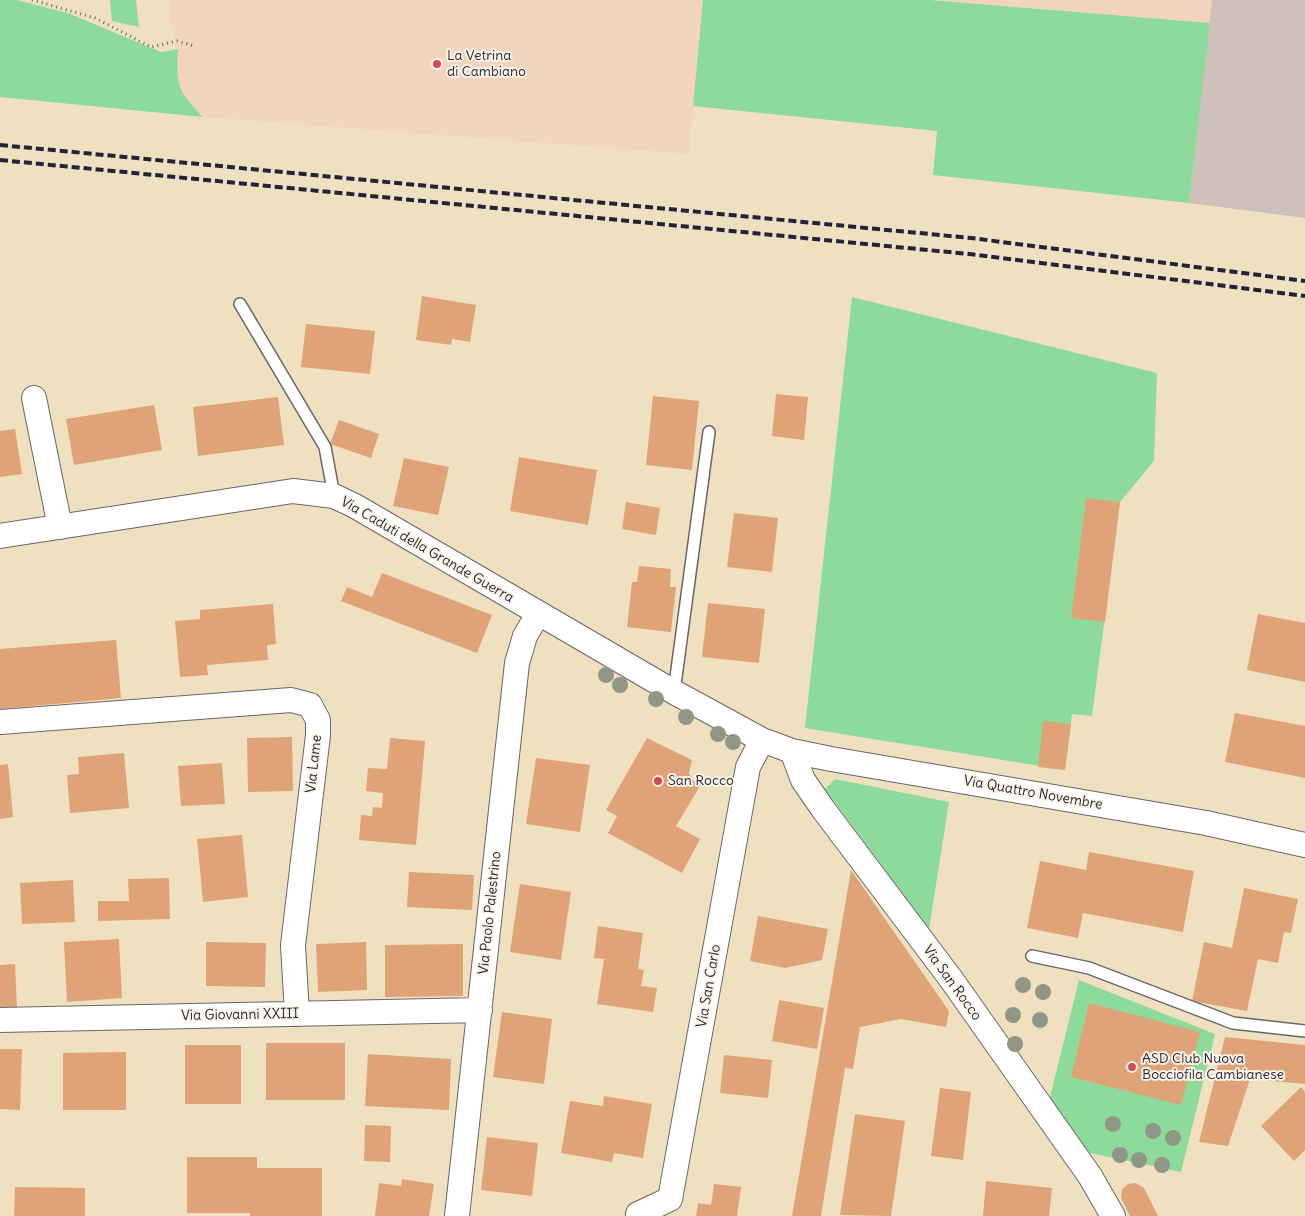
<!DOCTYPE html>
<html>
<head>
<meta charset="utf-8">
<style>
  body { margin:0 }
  canvas { display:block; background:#efe1c0 }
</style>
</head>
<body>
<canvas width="1305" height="1216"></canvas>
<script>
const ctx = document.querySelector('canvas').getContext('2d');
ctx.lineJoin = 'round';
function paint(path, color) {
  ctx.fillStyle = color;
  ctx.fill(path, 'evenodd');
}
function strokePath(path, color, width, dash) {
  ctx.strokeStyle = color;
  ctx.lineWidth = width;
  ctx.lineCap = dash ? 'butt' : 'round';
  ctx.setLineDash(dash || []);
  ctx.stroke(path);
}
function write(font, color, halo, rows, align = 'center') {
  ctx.font = font + ' Delius,sans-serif';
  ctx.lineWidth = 4;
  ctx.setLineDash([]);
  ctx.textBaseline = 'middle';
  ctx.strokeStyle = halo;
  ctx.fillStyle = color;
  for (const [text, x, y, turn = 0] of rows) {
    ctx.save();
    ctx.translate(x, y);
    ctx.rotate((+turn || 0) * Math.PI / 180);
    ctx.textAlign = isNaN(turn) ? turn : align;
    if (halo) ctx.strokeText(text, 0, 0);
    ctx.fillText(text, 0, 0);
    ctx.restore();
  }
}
paint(new Path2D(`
  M 170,0 L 703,0 L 689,154 L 203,117 L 186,100 L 176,79 L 178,49 L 171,22 Z
  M 930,0 L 1212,0 L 1210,23 Z`), '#f3d4bf');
paint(new Path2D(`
  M 1212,0 L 1305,0 L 1305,218 L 1189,203 Z`), '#cfc0bb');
paint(new Path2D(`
  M 0,0 L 17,0 L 68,13 L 161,52 L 178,49 C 176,86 177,90 203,117 L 0,97 Z
  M 110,0 L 136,0 L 139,27 L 112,21 Z
  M 703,0 L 930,0 L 1210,23 L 1189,203 L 933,175 L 937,131 L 693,106 Z
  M 852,297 L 1157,373 L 1154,461 L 1120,502 L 1092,716 L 1072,714 L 1065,770 L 805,728 Z
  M 835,779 L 949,802 L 929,929 L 825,789 Z
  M 1079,980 L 1215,1034 L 1181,1172 L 1090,1153 L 1049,1101 Z`), '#8ddb9a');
paint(new Path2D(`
  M 422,296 L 476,305 L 470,342 L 452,339 L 451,345 L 416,340 Z
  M 306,324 L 375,331 L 370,374 L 301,367 Z
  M 776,394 L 808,397 L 804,440 L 772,436 Z
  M 653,396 L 699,401 L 692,470 L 646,465 Z
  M 278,397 L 284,445 L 198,456 L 193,407 Z
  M 154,405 L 162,450 L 74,465 L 66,419 Z
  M 339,420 L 379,434 L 371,458 L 330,444 Z
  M 15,429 L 22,474 L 0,477 L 0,431 Z
  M 519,457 L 597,470 L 588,525 L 510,511 Z
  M 404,458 L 449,467 L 438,515 L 393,506 Z
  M 1086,498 L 1120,502 L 1105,622 L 1071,618 Z
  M 626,502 L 660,508 L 656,535 L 622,529 Z
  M 734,513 L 778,518 L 772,572 L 727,567 Z
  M 639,566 L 671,569 L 670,587 L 676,587 L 671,632 L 627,627 L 632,582 L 637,582 Z
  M 382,573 L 492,615 L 477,653 L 341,601 L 347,587 L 372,597 Z
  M 708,603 L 765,609 L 759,663 L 702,657 Z
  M 273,604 L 276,644 L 267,645 L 268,660 L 207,665 L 208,675 L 180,677 L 175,621 L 200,619 L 200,610 Z
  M 1258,614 L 1305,623 L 1305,682 L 1247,670 Z
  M 116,640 L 121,698 L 0,709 L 0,649 Z
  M 1235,713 L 1305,726 L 1305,778 L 1225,762 Z
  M 1043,721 L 1071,724 L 1065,770 L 1038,767 Z
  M 292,737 L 293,791 L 248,792 L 247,738 Z
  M 390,738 L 425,741 L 416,845 L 359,840 L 361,815 L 372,816 L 373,807 L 382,808 L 383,793 L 366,791 L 368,768 L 387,769 Z
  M 647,738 L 692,760 L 689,773 L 692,779 L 700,786 L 676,826 L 700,839 L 682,873 L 608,833 L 617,816 L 606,810 Z
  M 124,753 L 129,808 L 70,813 L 67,775 L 79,774 L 78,757 Z
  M 536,758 L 590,765 L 580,832 L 526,824 Z
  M 222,763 L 225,804 L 181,806 L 178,766 Z
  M 8,764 L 13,817 L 0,819 L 0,765 Z
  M 242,835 L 248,897 L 203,902 L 197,839 Z
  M 1089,852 L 1194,871 L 1183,932 L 1083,913 L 1078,938 L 1027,928 L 1040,861 L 1086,870 Z
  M 851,870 L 949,1011 L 946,1027 L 901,1019 L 860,1027 L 853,1069 L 845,1068 L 821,1216 L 792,1216 Z
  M 409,872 L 474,875 L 472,910 L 407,907 Z
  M 169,878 L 170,919 L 98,921 L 98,901 L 129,901 L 128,879 Z
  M 73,880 L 75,922 L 22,924 L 20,883 Z
  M 520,884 L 571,892 L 561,960 L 510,952 Z
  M 1244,888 L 1298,899 L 1291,933 L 1284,932 L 1278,963 L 1258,959 L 1247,1011 L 1192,1001 L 1204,942 L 1232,948 Z
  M 758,916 L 828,929 L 822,960 L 785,968 L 750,961 Z
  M 598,926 L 643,933 L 638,969 L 644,970 L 641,986 L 657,988 L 653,1012 L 597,1004 L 604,959 L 594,958 Z
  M 119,939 L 122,998 L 67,1002 L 64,942 Z
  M 206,942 L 266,943 L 265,987 L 206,986 Z
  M 366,942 L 367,990 L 318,992 L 316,944 Z
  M 463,944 L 463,996 L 385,997 L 385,945 Z
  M 15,964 L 17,1007 L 0,1008 L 0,965 Z
  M 779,1000 L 824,1008 L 817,1049 L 772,1041 Z
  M 1089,1003 L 1200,1032 L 1181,1105 L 1071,1077 Z
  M 502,1012 L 552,1019 L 544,1084 L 493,1077 Z
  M 1225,1037 L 1305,1045 L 1305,1084 L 1250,1079 L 1228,1146 L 1199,1142 Z
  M 266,1043 L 345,1043 L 345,1100 L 266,1100 Z
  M 185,1045 L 241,1045 L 241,1104 L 185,1104 Z
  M 0,1049 L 22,1049 L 20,1110 L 0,1109 Z
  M 126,1052 L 126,1110 L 63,1110 L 63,1053 Z
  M 368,1054 L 451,1059 L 449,1110 L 365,1106 Z
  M 724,1055 L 772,1060 L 768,1098 L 720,1093 Z
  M 1301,1087 L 1305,1092 L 1305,1150 L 1294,1161 L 1261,1126 Z
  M 940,1088 L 971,1092 L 963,1160 L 931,1156 Z
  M 604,1096 L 652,1104 L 643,1158 L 614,1153 L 612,1162 L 561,1153 L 570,1101 L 603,1106 Z
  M 855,1114 L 905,1121 L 891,1216 L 840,1215 Z
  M 365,1125 L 391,1126 L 390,1162 L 364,1161 Z
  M 487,1137 L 538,1143 L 532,1196 L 481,1190 Z
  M 187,1157 L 257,1157 L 257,1168 L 322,1168 L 322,1216 L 250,1216 L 250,1213 L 187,1213 Z
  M 402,1179 L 434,1184 L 429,1216 L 375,1216 L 379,1183 L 401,1186 Z
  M 986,1181 L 1052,1188 L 1049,1216 L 983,1216 Z
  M 1136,1183 L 1144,1188 L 1158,1216 L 1130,1216 L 1121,1198 L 1122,1189 L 1128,1184 Z
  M 714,1184 L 741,1187 L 737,1216 L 696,1216 L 698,1203 L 711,1205 Z
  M 15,1187 L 85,1188 L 85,1216 L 14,1216 Z`), '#dfa377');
const lane = new Path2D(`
  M 240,304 L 325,447 L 334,496
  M 674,692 L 709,432
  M 1032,956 L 1089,968 L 1233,1023 L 1305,1031`);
const street = new Path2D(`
  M 34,398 L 60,527
  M 0,536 L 293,491 L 334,496 L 355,506 L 674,692 L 762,740 L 792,751 L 831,759 L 1206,823 L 1305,845
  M 0,722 L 291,700 L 310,705 L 318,720 L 318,735 L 293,945 L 297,1014
  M 792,751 L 803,780 L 823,809 L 951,979 L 1090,1176 L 1113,1216
  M 0,1020 L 480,1010
  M 638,1214 L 670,1199 L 748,767 L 762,740
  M 457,1216 L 517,663 L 525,636 L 538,614`);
strokePath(lane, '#6a656a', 14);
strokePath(street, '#6a656a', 26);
strokePath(new Path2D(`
  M 32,0 L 95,18 L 151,47 L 177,41 L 194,46`), '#6a656a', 3, [1, 4]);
strokePath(lane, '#fff', 11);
strokePath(street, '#fff', 24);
strokePath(new Path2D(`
  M 0,145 L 971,238 L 1305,281
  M 0,160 L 969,254 L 1305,296`), '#22223b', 4, [8, 4]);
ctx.fillStyle = '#909787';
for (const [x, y] of [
  [606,675],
  [620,685],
  [656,699],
  [686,717],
  [718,734],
  [733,742],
  [1023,985],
  [1043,992],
  [1013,1015],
  [1040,1020],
  [1015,1044],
  [1113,1124],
  [1153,1131],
  [1173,1138],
  [1120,1155],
  [1139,1160],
  [1162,1165]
]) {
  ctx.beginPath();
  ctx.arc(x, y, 8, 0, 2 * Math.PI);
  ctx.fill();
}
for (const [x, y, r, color] of [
  [437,64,5,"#d1495b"],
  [658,781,5,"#d1495b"],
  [1132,1067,5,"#d1495b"]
]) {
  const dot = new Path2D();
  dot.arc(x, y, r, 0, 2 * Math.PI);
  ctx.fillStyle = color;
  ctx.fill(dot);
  strokePath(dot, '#fcf5e5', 2);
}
write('14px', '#22223b', '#fcf5e5', [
  ["La Vetrina",447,56],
  ["di Cambiano",447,72],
  ["San Rocco",668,781],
  ["ASD Club Nuova",1142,1059],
  ["Bocciofila Cambianese",1142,1075]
], 'left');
write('14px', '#22223b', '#fcf5e5', [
  ["Via Caduti della Grande Guerra",427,550,30],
  ["Via Lame",314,764,-84],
  ["Via Quattro Novembre",1033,793,10],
  ["Via Paolo Palestrino",490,913,-84],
  ["Via San Rocco",952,983,54],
  ["Via San Carlo",709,986,-80],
  ["Via Giovanni XXIII",240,1015,-1]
]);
</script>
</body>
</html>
